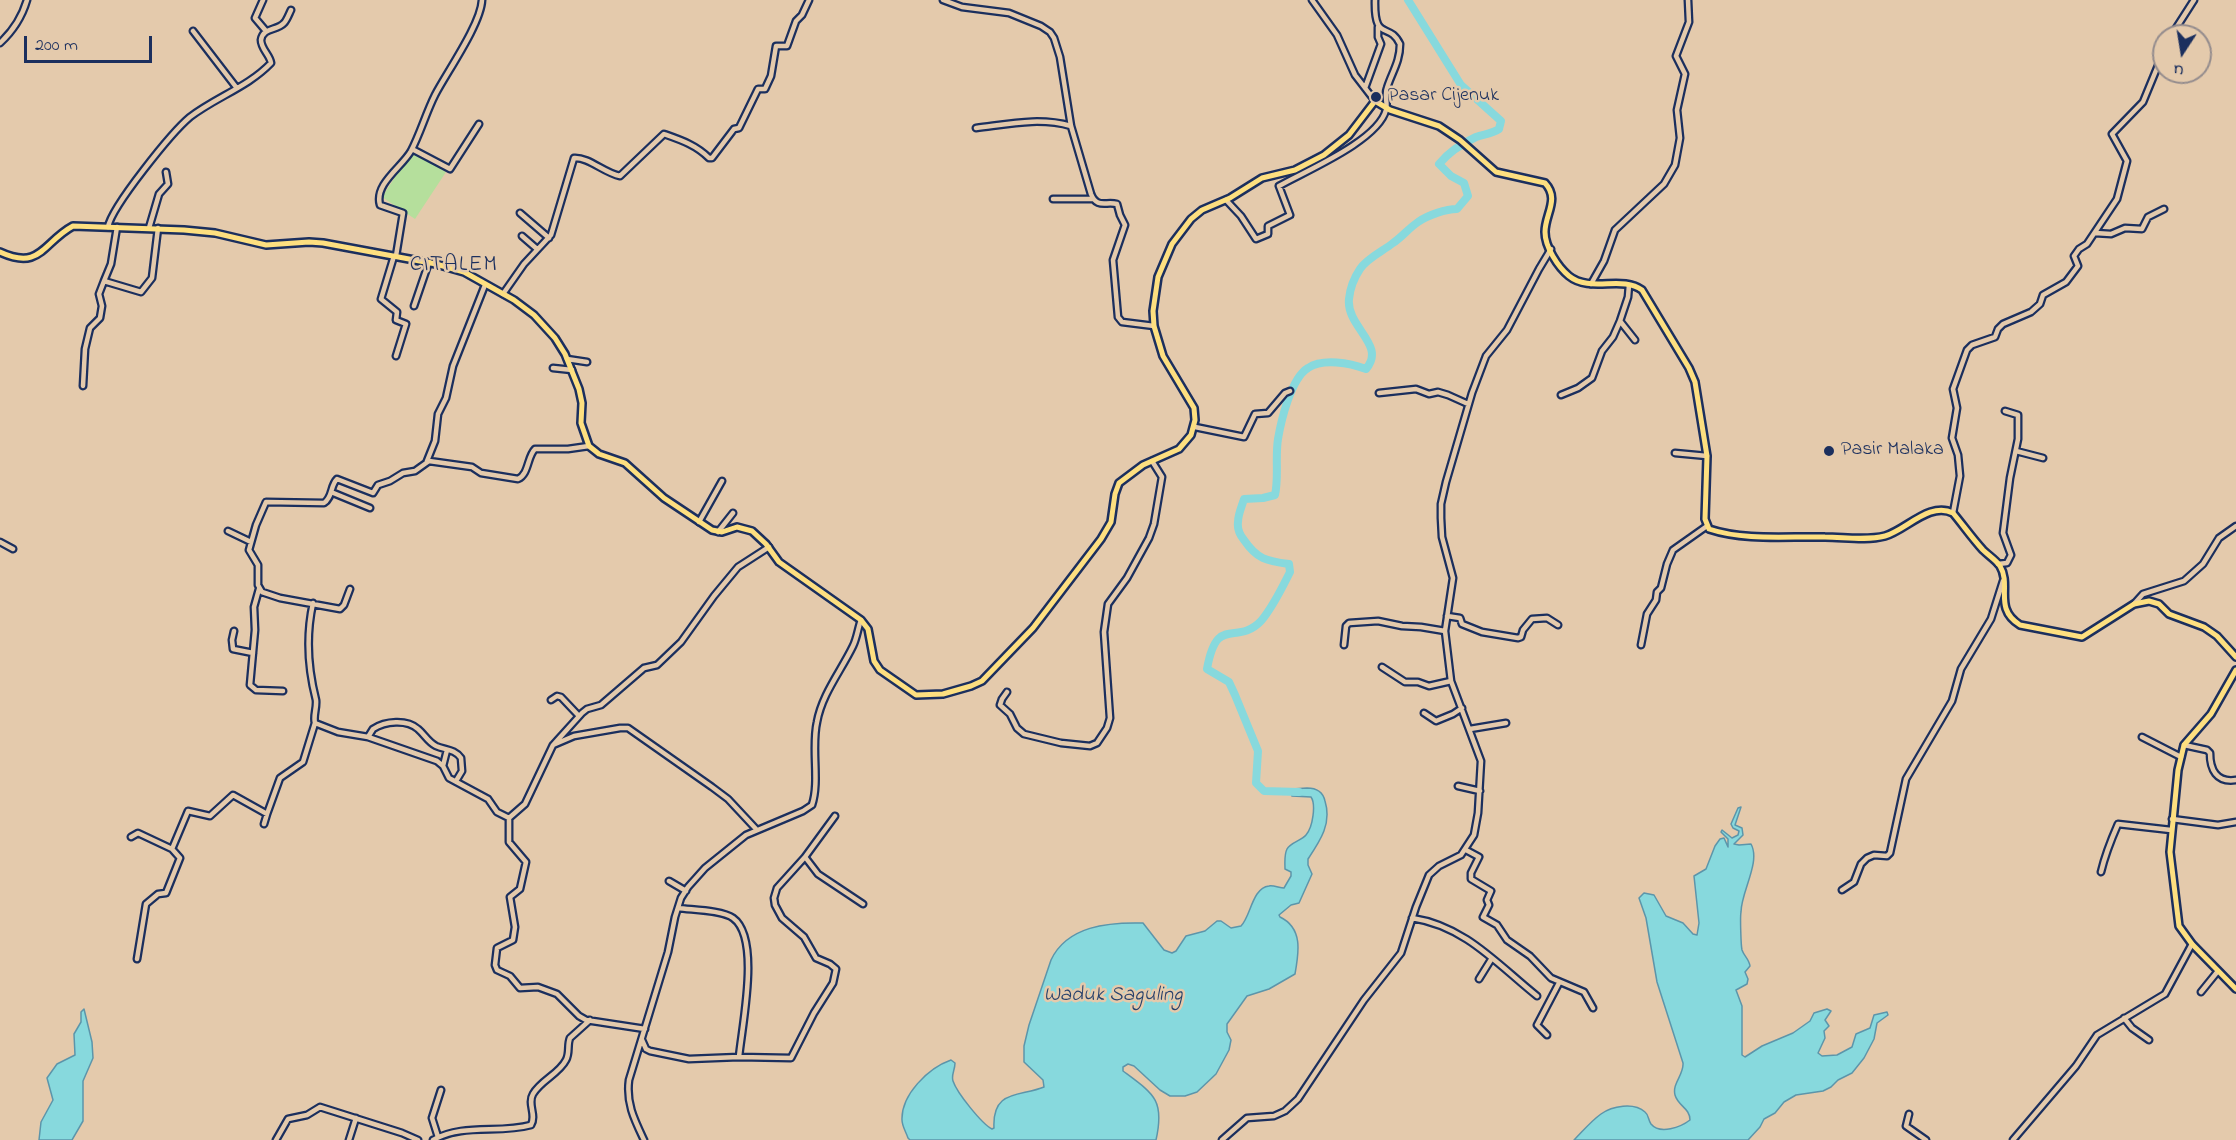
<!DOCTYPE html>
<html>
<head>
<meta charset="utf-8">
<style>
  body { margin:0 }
  #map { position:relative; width:2236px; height:1140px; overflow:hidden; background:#e4caac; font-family:"Indie Flower",sans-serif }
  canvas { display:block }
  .north { position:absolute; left:2152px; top:24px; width:60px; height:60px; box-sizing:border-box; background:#e4caac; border:2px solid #948c8d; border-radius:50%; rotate:192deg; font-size:16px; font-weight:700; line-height:24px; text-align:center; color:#1b2f5e }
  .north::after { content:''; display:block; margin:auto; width:21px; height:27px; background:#1b2f5e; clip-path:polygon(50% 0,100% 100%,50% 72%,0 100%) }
  .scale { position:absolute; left:24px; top:36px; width:128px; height:27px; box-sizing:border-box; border:3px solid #1b2f5e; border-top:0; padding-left:8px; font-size:18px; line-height:21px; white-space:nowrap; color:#1b2f5e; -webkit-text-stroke:4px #e4caac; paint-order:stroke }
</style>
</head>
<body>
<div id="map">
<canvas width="2236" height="1140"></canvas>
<div class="north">U</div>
<div class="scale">200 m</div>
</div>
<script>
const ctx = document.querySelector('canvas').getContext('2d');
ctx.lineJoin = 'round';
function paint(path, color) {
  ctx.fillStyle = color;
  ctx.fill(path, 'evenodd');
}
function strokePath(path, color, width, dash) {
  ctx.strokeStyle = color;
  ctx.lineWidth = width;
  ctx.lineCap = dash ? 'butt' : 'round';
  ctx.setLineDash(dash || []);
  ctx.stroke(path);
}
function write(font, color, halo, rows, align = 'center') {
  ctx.font = font + ' "Indie Flower",sans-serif';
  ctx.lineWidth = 5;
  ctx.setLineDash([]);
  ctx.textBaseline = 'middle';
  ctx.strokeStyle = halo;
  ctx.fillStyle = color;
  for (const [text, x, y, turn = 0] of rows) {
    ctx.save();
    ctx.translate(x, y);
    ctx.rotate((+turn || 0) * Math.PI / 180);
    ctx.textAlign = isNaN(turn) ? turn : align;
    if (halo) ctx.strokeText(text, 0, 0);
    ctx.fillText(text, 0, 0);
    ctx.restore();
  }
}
paint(new Path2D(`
  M 412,151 L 446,172 L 415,219 L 382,197 Z`), '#b5df9c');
const water = new Path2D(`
  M 1307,788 C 1317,788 1323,792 1325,801 C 1332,824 1320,841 1308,859 L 1308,865 L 1312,874 L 1299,903 L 1291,905 L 1279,915 L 1280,917 C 1303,928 1299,952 1295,974 L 1269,989 L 1247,996 L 1227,1024 L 1227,1032 L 1231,1040 L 1229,1050 L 1216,1074 L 1197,1092 L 1185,1096 L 1170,1096 L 1160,1090 L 1134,1066 L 1128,1064 L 1123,1067 L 1123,1071 C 1154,1094 1165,1100 1156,1140 L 910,1140 L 908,1138 C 906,1132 902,1126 902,1120 C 901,1095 928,1068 951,1060 L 955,1063 C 955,1070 951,1075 953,1081 C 957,1093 982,1124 992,1129 L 994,1128 C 992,1089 1020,1097 1044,1087 L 1043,1080 L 1024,1062 L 1024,1046 L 1029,1025 L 1051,960 C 1067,926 1108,922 1143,923 L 1164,950 L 1172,953 L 1176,951 L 1186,936 L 1205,931 L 1217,921 L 1221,921 L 1231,928 L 1241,926 C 1251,916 1252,888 1269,886 C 1273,885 1280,888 1284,888 L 1291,876 L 1291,872 L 1285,869 C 1285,863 1284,855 1287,849 C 1291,842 1301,841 1306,835 C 1313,827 1316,804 1311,797 L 1292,796 L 1291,791 L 1292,789 Z
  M 1741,807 L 1735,825 L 1742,828 L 1743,835 L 1734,844 L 1739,845 L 1751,844 C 1761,862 1741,892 1741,912 C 1740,917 1741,946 1742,950 C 1744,956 1749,959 1750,966 L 1745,972 L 1748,979 L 1747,984 L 1736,990 L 1742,1006 L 1742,1055 L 1745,1057 L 1762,1046 L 1793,1033 L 1810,1021 L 1814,1013 L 1827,1009 L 1831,1011 L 1825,1020 L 1829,1026 L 1824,1031 L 1825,1038 L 1818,1053 L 1822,1056 L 1837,1055 L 1852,1047 L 1856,1034 L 1870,1028 L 1874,1015 L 1887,1012 L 1888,1015 L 1877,1023 L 1874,1039 L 1864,1058 L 1852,1073 L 1838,1080 L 1831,1087 L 1823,1091 L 1796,1095 L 1784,1102 L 1775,1113 L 1764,1119 L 1760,1127 L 1748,1140 L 1574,1140 C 1583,1131 1591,1121 1601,1114 C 1612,1106 1634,1102 1645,1112 C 1649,1115 1648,1120 1651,1124 C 1660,1135 1681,1127 1690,1120 C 1690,1108 1678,1106 1675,1095 C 1672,1083 1684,1075 1683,1063 L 1657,982 L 1646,918 L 1639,898 L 1644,893 L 1654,895 L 1666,916 L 1683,923 L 1693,934 L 1697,935 L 1699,923 L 1694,876 L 1706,869 L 1715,846 L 1720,839 L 1724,838 L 1728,847 L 1728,839 L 1721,832 L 1722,830 L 1732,838 L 1738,835 L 1739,831 L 1733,828 L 1731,824 L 1738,808 Z
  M 84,1009 L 92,1042 L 93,1058 L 83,1081 L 83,1121 L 72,1140 L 39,1140 L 41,1122 L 53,1100 L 47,1078 L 57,1064 L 75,1055 L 74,1034 L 81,1022 L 81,1012 Z`);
paint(water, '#87d9dd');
strokePath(water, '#5c95aa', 1.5);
strokePath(new Path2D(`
  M 1299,792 L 1264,791 L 1256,783 L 1258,751 L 1235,695 L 1229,682 L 1207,669 C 1217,613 1236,647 1261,621 C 1273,607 1282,588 1290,572 L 1289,564 C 1266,561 1257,559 1244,540 C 1240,535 1237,529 1238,522 C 1238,514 1242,506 1244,499 L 1263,498 L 1275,495 C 1279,477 1275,458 1278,439 C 1281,421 1291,378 1308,368 C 1323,358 1350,363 1366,369 C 1387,345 1346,327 1349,299 C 1350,288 1354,278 1360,269 C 1367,258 1383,251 1393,243 C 1402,237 1409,228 1418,222 C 1428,215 1446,209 1457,209 L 1468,196 L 1464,183 L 1451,176 L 1439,164 C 1448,153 1463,143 1476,137 C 1484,134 1491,134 1499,129 L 1501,121 L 1461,85 L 1408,0`), '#87d9dd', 8);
const minor = new Path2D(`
  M 263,0 L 255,18 L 266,31
  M 943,0 L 962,7 L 1009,13 L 1041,26 L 1050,32 L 1054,38 L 1060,57 L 1071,126 L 1091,194 C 1097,209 1106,201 1117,204 L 1120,215 L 1125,225 L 1113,260 L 1118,317 L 1122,322 L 1154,326
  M 1312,0 L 1337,35 L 1355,75 L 1375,101
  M 193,31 L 236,87
  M 2171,36 L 2194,0
  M 0,43 C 13,31 22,17 27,0
  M 1365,88 L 1381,44 L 1378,37 L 1378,27
  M 976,128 C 1009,124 1039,117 1071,126
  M 412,149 L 450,169 L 479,124
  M 1053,199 L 1093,199
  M 1226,200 L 1241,216 L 1256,239 L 1268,234 L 1268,226 L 1290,215 L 1279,186 C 1305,171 1378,141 1386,110 C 1388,103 1384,95 1387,88 C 1392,72 1400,62 1400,44 C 1389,21 1374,43 1375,0
  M 520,213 L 549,238
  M 108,227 C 112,206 172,132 190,117 C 216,97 248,87 271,63 C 270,55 261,49 261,40 C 263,27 277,31 284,23 C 287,20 289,14 291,10
  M 117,227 L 111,264 L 104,281 L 141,292 L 152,278 L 158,228
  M 149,228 L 159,194 L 168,184 L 166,172
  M 2095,233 L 2111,234 L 2125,228 L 2142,229 L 2148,217 L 2164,209
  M 522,236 L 537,249
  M 394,256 L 381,299 L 397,312 L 396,320 L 406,324 L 396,356
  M 396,256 L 403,213 L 380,205 C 374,184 402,167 411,151 C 420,134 426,113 435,95 C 447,72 481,24 482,0
  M 1591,284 L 1604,261 L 1615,230 L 1664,184 L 1675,165 L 1680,138 L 1677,110 L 1685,74 L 1676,56 L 1689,22 L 1688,0
  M 503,294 L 524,264 L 551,235 L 574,158 C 589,157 604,173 620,176 L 664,134 C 681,140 696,145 709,158 L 712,158 L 734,129 L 739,128 L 758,89 L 765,89 L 771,76 L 776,46 L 787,46 L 796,21 L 802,15 L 809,0
  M 414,306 L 429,262
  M 1620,321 L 1635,340
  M 567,359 L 587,362
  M 553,368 L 572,370
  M 83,386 L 85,349 L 90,328 L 100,318 L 102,306 L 99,294 L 104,281
  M 1379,393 L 1416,389 L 1429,394 L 1438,392 L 1448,395 L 1468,404
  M 1561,395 L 1578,388 L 1592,378 L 1602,351 L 1613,337 L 1620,321 L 1628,297 L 1629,285
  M 1195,427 L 1244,437 L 1255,414 L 1268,413 L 1285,393 L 1290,391
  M 2016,451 L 2043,458
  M 1675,453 L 1707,456
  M 427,461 L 435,441 L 438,414 L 446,398 L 453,366 L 485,285
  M 331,492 L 370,508
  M 1953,513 L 1960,476 L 1958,455 L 1952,438 L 1957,408 L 1953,389 L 1967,350 L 1972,345 L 1995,337 L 1998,329 L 2003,324 L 2031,312 L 2040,304 L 2043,295 L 2066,282 L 2078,266 L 2074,256 L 2079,249 L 2087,244 L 2117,199 L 2127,161 L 2112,134 L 2143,102 L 2164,51
  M 699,522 L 722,481
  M 228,531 L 251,542
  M 718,532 L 733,513
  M 0,542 L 13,549
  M 1998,564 L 2007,563 L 2011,555 L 2003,533 L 2010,478 L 2018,439 L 2018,415 L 2005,411
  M 259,589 L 254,607 L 255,630 L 250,685 L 256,690 L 283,691
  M 350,589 L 344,605 L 340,609 L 280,598 L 262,592 L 258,585 L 258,565 L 249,550 L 256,525 L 266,502 L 324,503 C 333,497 330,486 337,479 L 373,493 L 378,485 L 390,481 L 403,473 L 415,471 L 429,461 L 472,467 L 481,473 L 518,479 C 529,474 527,457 535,449 L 568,449 L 589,446
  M 313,603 C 306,635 308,669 316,700 C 317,708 313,716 315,723 L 338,732 L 368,737 L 437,761 L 443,766 L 449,778 L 488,799 L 497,812 L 509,818
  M 2134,604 L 2143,594 L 2184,581 L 2203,564 L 2219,538 L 2236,526
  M 1447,616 L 1460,618 L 1462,624 L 1482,632 L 1518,638 L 1521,637 L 1523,630 L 1532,619 L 1547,618 L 1558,625
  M 234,631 L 232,640 L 233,649 L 253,653
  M 1344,645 L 1346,626 L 1349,623 L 1378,621 L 1402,626 L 1421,627 L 1445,631
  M 1641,645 L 1647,614 L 1656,600 L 1657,592 L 1661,588 L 1667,564 L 1673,550 L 1707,526
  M 1382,667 L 1405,682 L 1418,682 L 1429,686 L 1451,681
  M 1007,692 L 1002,699 L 1000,705 L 1010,714 L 1017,728 L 1024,734 L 1061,743 L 1090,746 L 1097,743 L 1107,728 L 1110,718 L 1104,632 L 1108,604 L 1127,578 L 1149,538 L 1154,524 L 1162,477 L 1152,461
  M 551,700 L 557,696 L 561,697 L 579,716
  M 1424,713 L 1436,721 L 1453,714 L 1462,708
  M 1470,729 L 1506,723
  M 368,737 L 373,729 C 385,721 407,719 418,729 C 425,735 428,742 436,746 C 445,750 455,749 461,758 L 462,771 L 456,781
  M 2142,737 L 2181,757
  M 554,744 L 582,713 L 587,709 L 601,705 L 644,668 L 657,665 L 681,642 L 714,596 L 738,567 L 769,547
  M 2184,745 L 2207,750 L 2210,753 C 2210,769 2216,783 2236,780
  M 443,766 L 447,750
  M 1458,786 L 1480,791
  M 2172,819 L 2218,825 L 2236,822
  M 264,824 L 267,814
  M 131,837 L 138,833 L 172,849 L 180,858 L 166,893 L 158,894 L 146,904 L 137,959
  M 172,849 L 188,811 L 210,816 L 233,795 L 267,814 L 280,778 L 303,762 L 315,723
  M 1466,850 L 1479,857 L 1471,873 L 1471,879 L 1491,891 L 1487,900 L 1489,905 L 1483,917 L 1497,925 L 1507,940 L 1530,956 L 1551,978 L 1584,992 L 1593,1008
  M 805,857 L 835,816
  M 2101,872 C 2105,855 2111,840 2118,824 L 2171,830
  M 669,881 L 686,891
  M 1842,890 L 1854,882 L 1861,864 L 1867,858 L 1874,855 L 1887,856 L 1890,853 L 1906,779 L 1952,701 L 1961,669 L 1991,619 L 2003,581
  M 678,908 C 692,910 722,910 733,918 C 761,938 742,1025 739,1057
  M 1412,918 C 1465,926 1497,964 1537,996
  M 1479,979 L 1492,958
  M 2201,992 L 2218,971
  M 2124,1018 L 2132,1028 L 2149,1040
  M 645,1029 L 586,1020 L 579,1016 L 557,994 L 538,987 L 520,988 L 510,976 L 497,970 L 495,965 L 497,948 L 513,940 L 515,927 L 510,897 L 520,889 L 526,862 L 509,842 L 509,818 L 525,804 L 553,745 L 574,736 L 620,728 L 628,728 L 712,787 L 728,799 L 756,829
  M 1547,1035 L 1537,1025 L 1559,983
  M 642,1040 L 646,1049 L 650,1051 L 689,1059 L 739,1057 L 791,1058 L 814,1013 L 833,983 L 836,969 L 830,964 L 816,958 L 804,937 L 782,918 L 775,905 L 774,898 L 777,888 L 805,857 L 818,874 L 863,904
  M 1909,1114 L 1906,1126 L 1926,1140
  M 438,1137 L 432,1118 L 441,1090
  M 276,1140 L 288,1119 L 307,1115 L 320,1107 L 402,1133 L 418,1140
  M 349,1140 L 356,1118
  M 433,1140 C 464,1123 498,1134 531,1125 C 537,1115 527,1104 533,1094 C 541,1080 559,1074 566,1060 C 570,1053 567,1045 570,1038 L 590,1020
  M 644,1140 C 634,1119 626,1103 629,1080 L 668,952 L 675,917 L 681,898 L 688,887 L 705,868 L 746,835 L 803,811 L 812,805 C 820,781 811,748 817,722 C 822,694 841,671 853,646 C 857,638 858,628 861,620
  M 1222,1140 L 1247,1118 L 1274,1116 L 1285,1111 L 1298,1099 L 1364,1000 L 1401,953 L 1416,907 L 1429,875 L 1439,866 L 1461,855 L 1474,835 L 1478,813 L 1481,761 L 1451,681 L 1445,631 L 1453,578 L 1442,537 L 1441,518 L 1441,504 L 1446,482 L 1472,393 L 1486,356 L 1507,330 L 1539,269 L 1551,249
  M 2013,1140 L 2076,1066 L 2097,1035 L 2165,994 L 2192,944`);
const major = new Path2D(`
  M 0,252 C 41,271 43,242 73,226 L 184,230 L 215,233 L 266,245 L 309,242 L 323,243 L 436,264 L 464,272 L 514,300 L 534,315 L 555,338 L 565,354 L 579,389 L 582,403 L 581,423 L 589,446 L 599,454 L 625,463 L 664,498 L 712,530 L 722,532 L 737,527 L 752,531 L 766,544 L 779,562 L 861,620 L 868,629 L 874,661 L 880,670 L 916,695 L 943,694 L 971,686 L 982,681 L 1033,628 L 1101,539 L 1111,522 L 1115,494 L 1119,483 L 1143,465 L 1179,449 L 1191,435 L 1195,420 L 1194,408 L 1163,356 L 1154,326 L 1153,311 L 1158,277 L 1172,244 L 1191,219 L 1202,210 L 1230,198 L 1262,178 L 1295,170 L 1324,155 L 1349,135 L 1375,101 L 1390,110 L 1439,126 L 1460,140 L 1496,172 L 1545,183 C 1560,199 1545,214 1545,232 C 1545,247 1558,267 1569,276 C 1590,293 1622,275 1642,290 L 1689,368 L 1695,382 L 1707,456 L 1705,519 L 1709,529 C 1745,541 1788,536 1825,537 C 1844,537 1866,541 1885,536 C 1906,530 1930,501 1953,513 C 1963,525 1972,538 1983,550 C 1988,555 1996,560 2000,566 C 2012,586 1993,608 2020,625 L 2082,637 L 2134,604 L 2149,601 L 2159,604 L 2169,614 L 2204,627 L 2217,636 L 2236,657
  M 2236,670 L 2211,714 L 2184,745 L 2178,770 L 2170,852 L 2179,926 L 2192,944 L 2236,989`);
strokePath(minor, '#1b2f5e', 9);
strokePath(major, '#1b2f5e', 10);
strokePath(minor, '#e4caac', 4.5);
strokePath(major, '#fddf80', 5);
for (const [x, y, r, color] of [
  [1376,97,6,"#1b2f5e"],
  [1829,451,6,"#1b2f5e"]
]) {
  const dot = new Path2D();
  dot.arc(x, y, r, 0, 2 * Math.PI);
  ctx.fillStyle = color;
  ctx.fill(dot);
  strokePath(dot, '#e4caac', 2);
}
write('20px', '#1b2f5e', '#e4caac', [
  ["Pasar Cijenuk",1388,97],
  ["Pasir Malaka",1841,451]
], 'left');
write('italic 21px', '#26406b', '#e4caac', [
  ["Waduk Saguling",1113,997]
]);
ctx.letterSpacing = '1.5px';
write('22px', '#1b2f5e', '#e4caac', [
  ["CITALEM",454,266]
]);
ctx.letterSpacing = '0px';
</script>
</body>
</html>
